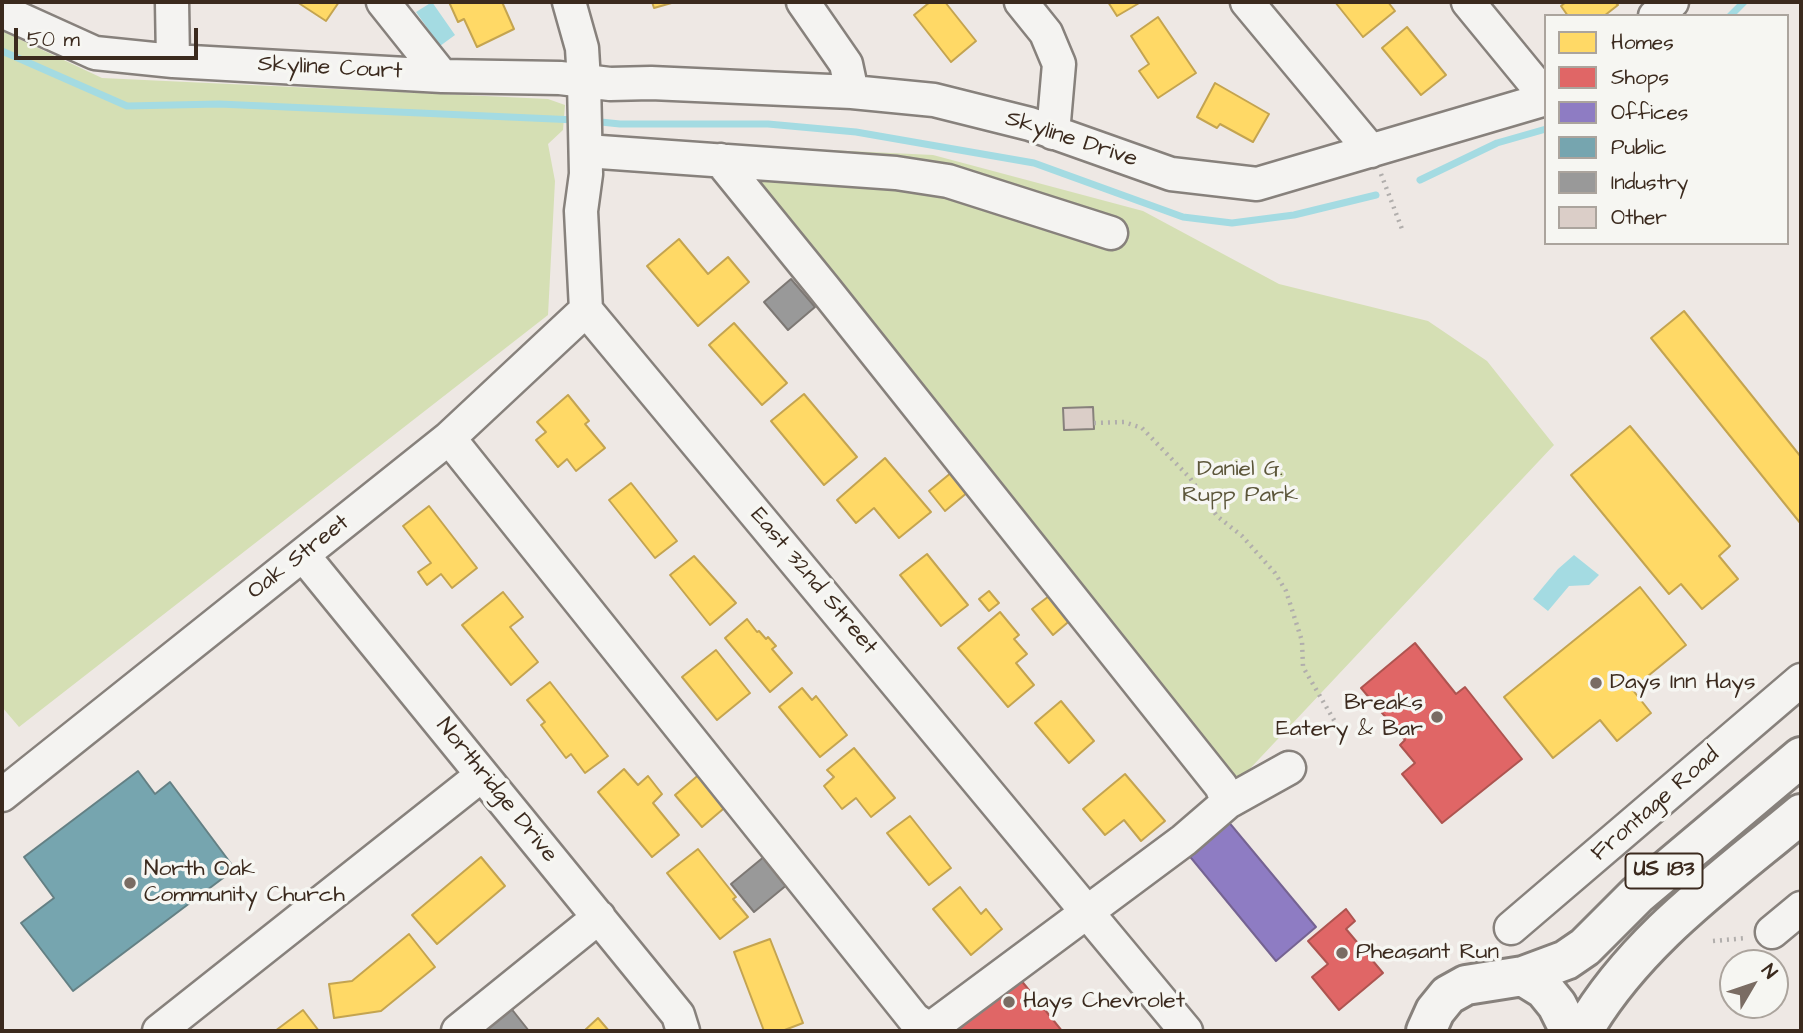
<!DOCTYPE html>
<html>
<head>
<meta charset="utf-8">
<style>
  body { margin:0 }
  #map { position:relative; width:1803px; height:1033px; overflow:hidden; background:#eee8e4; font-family:"Architects Daughter",sans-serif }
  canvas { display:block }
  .frame { position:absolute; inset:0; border:4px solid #3b2a1e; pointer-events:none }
  .legend { position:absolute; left:1544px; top:14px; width:245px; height:231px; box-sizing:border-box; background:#f6f6f2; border:2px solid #aba49d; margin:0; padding:9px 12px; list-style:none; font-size:21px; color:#3b2a1e }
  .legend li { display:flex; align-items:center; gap:14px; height:35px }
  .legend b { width:35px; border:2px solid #aba49d }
  .north { position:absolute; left:1719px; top:949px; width:70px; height:70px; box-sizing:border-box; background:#f6f6f2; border:2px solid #aba49d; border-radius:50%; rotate:51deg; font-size:19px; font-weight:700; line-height:28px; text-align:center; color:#3b2a1e }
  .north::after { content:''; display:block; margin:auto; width:24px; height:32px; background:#7a6c63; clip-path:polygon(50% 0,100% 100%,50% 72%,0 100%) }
  .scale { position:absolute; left:14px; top:28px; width:184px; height:32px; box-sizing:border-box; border:4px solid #3b2a1e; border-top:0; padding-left:9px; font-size:21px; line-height:24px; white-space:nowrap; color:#3b2a1e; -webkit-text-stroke:5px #f6f6f2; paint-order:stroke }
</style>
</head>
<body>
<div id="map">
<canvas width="1803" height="1033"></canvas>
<div class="frame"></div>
<ul class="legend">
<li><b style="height:19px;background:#ffd966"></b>Homes</li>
<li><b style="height:19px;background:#e06666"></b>Shops</li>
<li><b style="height:19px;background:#8e7cc3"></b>Offices</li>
<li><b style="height:19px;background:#76a5af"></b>Public</li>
<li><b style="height:19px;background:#999"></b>Industry</li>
<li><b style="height:19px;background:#dbcec8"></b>Other</li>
</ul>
<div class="north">N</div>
<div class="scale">50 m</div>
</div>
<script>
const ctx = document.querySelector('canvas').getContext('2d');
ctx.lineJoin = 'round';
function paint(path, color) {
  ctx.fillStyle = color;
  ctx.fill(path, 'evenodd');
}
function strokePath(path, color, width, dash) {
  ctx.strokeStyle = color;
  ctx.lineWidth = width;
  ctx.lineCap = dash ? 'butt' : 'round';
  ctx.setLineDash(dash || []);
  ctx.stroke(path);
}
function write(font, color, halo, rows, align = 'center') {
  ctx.font = font + ' "Architects Daughter",sans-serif';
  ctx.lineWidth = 7;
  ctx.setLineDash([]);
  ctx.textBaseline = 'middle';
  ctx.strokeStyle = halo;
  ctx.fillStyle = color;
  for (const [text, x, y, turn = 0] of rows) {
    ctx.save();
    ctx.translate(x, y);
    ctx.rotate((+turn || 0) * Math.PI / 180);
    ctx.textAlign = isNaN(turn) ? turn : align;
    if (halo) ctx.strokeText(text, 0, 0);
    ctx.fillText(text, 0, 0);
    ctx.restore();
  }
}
paint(new Path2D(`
  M 2,31 L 102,78 L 548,99 L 565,105 L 563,130 L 548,144 L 555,181 L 548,315 L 19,727 L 2,707 Z
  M 702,144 L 933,155 L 1143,211 L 1279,284 L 1428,321 L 1487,361 L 1554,445 L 1229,791 Z`), '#d5dfb4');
paint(new Path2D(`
  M 432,2 L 455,35 L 440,46 L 416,12 Z
  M 1574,555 L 1599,575 L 1589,585 L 1569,586 L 1548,611 L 1533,599 L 1558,569 Z`), '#a4dbe2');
const homes = new Path2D(`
  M 297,2 L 339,2 L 326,21 Z
  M 449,2 L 502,2 L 514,29 L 477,47 L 464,19 L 458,22 Z
  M 652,2 L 675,2 L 654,8 Z
  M 930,2 L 945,2 L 976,41 L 951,62 L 914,15 Z
  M 1108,2 L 1141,2 L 1117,16 Z
  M 1335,2 L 1388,2 L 1395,11 L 1363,37 Z
  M 1566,2 L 1615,2 L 1618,5 L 1604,16 L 1568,16 L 1561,6 Z
  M 1158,17 L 1196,73 L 1158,98 L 1139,71 L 1149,64 L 1131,36 Z
  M 1407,27 L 1446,75 L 1421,95 L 1382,48 Z
  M 1215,83 L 1269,114 L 1253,142 L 1220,124 L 1217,128 L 1197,117 Z
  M 679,239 L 708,274 L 728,257 L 749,282 L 698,326 L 647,266 Z
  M 1684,311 L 1801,457 L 1801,524 L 1651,338 Z
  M 734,323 L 787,383 L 762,405 L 709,345 Z
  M 804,394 L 857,457 L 824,485 L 771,421 Z
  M 568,395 L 589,421 L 585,424 L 605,448 L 576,471 L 567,459 L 558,467 L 536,440 L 546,432 L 537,422 Z
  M 1630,426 L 1730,546 L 1719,556 L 1738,579 L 1702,609 L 1681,584 L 1669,594 L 1571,475 Z
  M 885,458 L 931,512 L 899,538 L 874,508 L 856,523 L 837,500 Z
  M 952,472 L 968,492 L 945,511 L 929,491 Z
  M 631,483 L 677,541 L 655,558 L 609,500 Z
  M 429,506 L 477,568 L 452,588 L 441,574 L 427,585 L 418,572 L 431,563 L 403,526 Z
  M 927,554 L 968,605 L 941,626 L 900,575 Z
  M 694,556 L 736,603 L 710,625 L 670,575 Z
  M 1640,587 L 1686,645 L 1632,689 L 1651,713 L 1617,741 L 1600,720 L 1553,758 L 1504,697 Z
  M 989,591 L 999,603 L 989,611 L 979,599 Z
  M 503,592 L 523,617 L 510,627 L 538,662 L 511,685 L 462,625 Z
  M 1053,593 L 1073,618 L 1053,635 L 1032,609 Z
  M 1000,612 L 1019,635 L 1014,639 L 1027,654 L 1016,663 L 1034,685 L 1008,707 L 958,648 Z
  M 747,619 L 757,632 L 759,631 L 766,639 L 768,637 L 776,646 L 772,649 L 792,673 L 770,692 L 725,638 Z
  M 716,650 L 750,693 L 717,720 L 682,677 Z
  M 550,682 L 608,756 L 585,773 L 571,754 L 566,758 L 541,725 L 545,722 L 527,700 Z
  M 802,688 L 812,700 L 816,696 L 847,735 L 820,757 L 779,707 Z
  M 1061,701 L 1094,741 L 1069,763 L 1035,723 Z
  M 854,748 L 895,798 L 871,817 L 856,798 L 842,809 L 824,786 L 834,777 L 827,770 Z
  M 624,769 L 638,785 L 648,776 L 662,794 L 653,803 L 679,835 L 652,857 L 598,792 Z
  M 702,772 L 729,804 L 702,827 L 675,795 Z
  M 1125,774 L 1165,821 L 1141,841 L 1124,820 L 1105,835 L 1083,809 Z
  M 910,816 L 951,868 L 929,885 L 887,833 Z
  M 698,849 L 736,897 L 733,899 L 748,917 L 720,939 L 667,873 Z
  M 481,857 L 505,886 L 437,944 L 412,915 Z
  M 960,887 L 981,914 L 986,909 L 1002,929 L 971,955 L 933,909 Z
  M 409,934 L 435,967 L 381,1011 L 334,1018 L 329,984 L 352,981 Z
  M 770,939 L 803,1023 L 782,1031 L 764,1031 L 734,952 Z
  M 303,1010 L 319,1031 L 275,1031 Z
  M 598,1018 L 609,1031 L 584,1031 Z`);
paint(homes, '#ffd966');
strokePath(homes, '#c4a450', 2);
const shops = new Path2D(`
  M 1415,643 L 1456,694 L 1465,687 L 1522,759 L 1442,823 L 1402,774 L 1415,763 L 1400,745 L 1405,740 L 1361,688 Z
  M 1346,909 L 1355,921 L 1346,929 L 1383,973 L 1339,1010 L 1312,977 L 1328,964 L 1308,941 Z
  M 1016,974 L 1062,1031 L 946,1031 Z`);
paint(shops, '#e06666');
strokePath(shops, '#ae5450', 2);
const offices = new Path2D(`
  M 1227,820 L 1316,927 L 1276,961 L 1187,853 Z`);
paint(offices, '#8e7cc3');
strokePath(offices, '#756392', 2);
const public = new Path2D(`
  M 138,771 L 155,794 L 170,782 L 235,869 L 73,991 L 21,923 L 54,898 L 24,857 Z`);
paint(public, '#76a5af');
strokePath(public, '#648084', 2);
const industry = new Path2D(`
  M 791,279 L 815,307 L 788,330 L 764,302 Z
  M 771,851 L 794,879 L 754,912 L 731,884 Z
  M 506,1002 L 529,1031 L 483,1031 L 478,1024 Z`);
paint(industry, '#999');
strokePath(industry, '#7d7874', 2);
strokePath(new Path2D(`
  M 1730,16 L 1744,2
  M 2,51 L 127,106 L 219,104 L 576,120
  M 591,121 L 620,124 L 768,124 L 856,132 L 1034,163 L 1183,217 L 1232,223 L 1294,215 L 1376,195
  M 1420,180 L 1497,143 L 1546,129`), '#a4dbe2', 7);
const building = new Path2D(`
  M 1093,407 L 1094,429 L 1064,430 L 1063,408 Z`);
paint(building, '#dbcec8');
strokePath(building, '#87817c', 2);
const minor = new Path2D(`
  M 172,2 L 173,61
  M 383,2 L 442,76
  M 569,2 L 582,48 L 584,81 L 586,174 L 581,211 L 586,310 L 1186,1031
  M 803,2 L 846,64 L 852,92
  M 1021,2 L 1046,33 L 1059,64 L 1053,133
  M 1247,2 L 1371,151
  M 1468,2 L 1546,97
  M 2,11 L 95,53 L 173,61 L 442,76 L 560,78 L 610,84 L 651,83 L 852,92 L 934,100 L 1030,124 L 1171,174 L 1257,184 L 1546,99
  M 1655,16 L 1672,2
  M 586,151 L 896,173 L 948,181 L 1111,233
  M 720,160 L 824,288 L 1221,786 L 1228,802 L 1184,840 L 927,1031
  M 449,438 L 914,1019 L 929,1029
  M 303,555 L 678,1015 L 683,1031
  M 2,795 L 449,438 L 586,310
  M 1228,802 L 1289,768
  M 1511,928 L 1801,680
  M 1772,932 L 1801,908
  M 159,1031 L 482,775
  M 458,1031 L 599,917`);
const major = new Path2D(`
  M 1523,976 L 1566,960 L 1585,947 L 1637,895 L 1801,757
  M 1426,1031 L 1435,1011 L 1448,995 L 1466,985 L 1523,976 L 1544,989 L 1557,1005 L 1570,1031
  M 1583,1031 C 1635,941 1722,880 1801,814`);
strokePath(minor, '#87817c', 37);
strokePath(major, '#87817c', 44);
strokePath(new Path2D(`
  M 1381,174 L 1402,229
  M 1094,423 L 1124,422 L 1142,428 L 1190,478 L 1217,516 L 1242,536 L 1275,573 L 1286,591 L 1302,641 L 1303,667 L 1338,727
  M 1713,941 L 1747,938`), '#b1aeac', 4.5, [2, 5]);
strokePath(minor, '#f4f3f1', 32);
strokePath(major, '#f4f3f1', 38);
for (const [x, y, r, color] of [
  [1596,683,7,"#7a6c63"],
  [1437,717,7,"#7a6c63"],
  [130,883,7,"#7a6c63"],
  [1342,953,7,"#7a6c63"],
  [1009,1002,7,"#7a6c63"]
]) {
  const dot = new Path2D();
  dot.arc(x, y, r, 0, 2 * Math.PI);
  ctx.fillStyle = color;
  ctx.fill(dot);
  strokePath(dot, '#f6f6f2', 2.5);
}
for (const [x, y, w] of [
  [1664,871,77]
]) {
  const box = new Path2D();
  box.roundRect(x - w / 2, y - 17.5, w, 35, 5);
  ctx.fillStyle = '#f6f6f2';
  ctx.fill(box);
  strokePath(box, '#3b2a1e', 2);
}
write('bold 21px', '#3b2a1e', null, [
  ["US 183",1664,871]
]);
write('23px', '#3b2a1e', '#f6f6f2', [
  ["Skyline Court",330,69,3],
  ["Skyline Drive",1071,140,18],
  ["Oak Street",299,558,-38],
  ["East 32nd Street",813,582,50],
  ["Northridge Drive",496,791,51],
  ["Frontage Road",1656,805,-41]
]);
write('23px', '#5c563a', '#f6f6f2', [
  ["Daniel G.",1240,470],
  ["Rupp Park",1240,496]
]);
write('23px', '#3b2a1e', '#f6f6f2', [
  ["Days Inn Hays",1610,683],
  ["Breaks",1423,704,"right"],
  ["Eatery & Bar",1423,730,"right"],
  ["North Oak",144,870],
  ["Community Church",144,896],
  ["Pheasant Run",1356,953],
  ["Hays Chevrolet",1023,1002]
], 'left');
</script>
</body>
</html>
